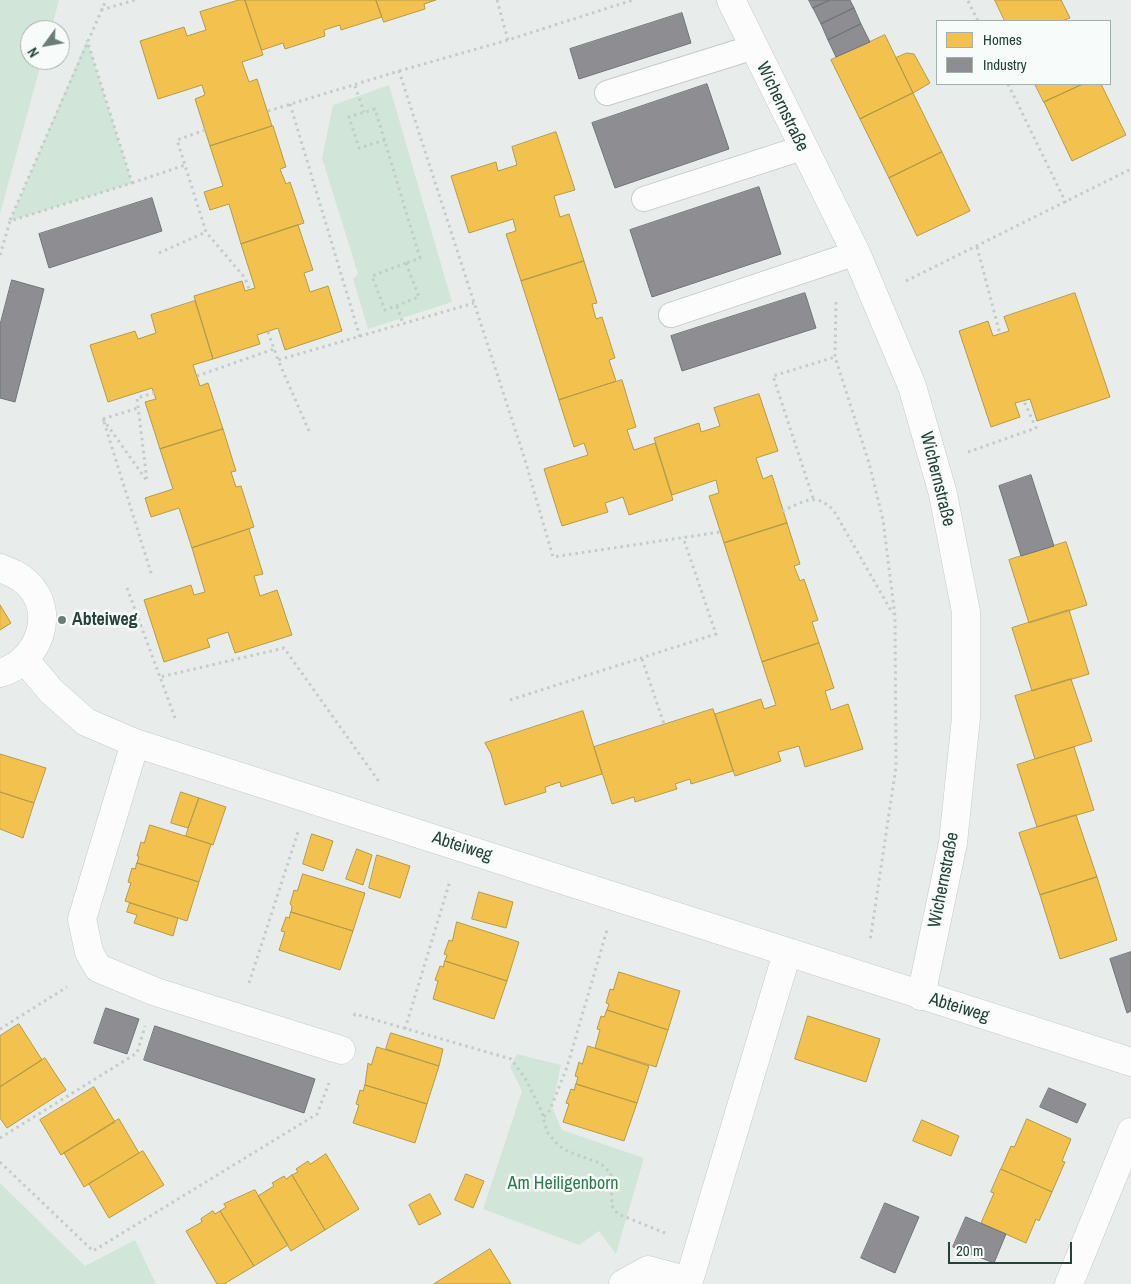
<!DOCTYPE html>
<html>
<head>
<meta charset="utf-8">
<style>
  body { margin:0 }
  #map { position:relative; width:1131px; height:1284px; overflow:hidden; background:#e8edeb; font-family:"Archivo Narrow",sans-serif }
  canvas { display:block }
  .legend { position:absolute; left:936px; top:20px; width:175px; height:65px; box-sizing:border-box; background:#f7fbf9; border:1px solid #a3b1ad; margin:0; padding:6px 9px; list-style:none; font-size:15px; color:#24423a }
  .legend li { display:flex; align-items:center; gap:10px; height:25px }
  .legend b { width:25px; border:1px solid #a3b1ad }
  .north { position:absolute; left:20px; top:20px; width:50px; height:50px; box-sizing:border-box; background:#f7fbf9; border:1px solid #a3b1ad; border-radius:50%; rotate:238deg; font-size:14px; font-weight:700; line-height:20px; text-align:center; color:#24423a }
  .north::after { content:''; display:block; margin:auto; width:18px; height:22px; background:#697e78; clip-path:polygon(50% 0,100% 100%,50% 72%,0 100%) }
  .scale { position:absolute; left:948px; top:1242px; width:124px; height:22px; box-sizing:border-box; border:2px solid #24423a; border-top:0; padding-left:6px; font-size:15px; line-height:18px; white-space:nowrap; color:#24423a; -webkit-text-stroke:4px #f7fbf9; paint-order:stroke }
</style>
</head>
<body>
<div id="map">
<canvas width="1131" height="1284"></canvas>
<ul class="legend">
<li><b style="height:14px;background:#f2c14e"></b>Homes</li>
<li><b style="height:14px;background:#8d8d92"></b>Industry</li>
</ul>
<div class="north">N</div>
<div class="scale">20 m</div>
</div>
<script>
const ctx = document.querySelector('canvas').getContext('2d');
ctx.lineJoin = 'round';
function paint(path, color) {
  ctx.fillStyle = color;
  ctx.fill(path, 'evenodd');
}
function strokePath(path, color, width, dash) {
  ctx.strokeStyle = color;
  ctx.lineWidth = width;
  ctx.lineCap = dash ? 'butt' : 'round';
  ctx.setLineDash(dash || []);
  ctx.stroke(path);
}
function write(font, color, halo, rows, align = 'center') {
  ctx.font = font + ' "Archivo Narrow",sans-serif';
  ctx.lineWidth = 5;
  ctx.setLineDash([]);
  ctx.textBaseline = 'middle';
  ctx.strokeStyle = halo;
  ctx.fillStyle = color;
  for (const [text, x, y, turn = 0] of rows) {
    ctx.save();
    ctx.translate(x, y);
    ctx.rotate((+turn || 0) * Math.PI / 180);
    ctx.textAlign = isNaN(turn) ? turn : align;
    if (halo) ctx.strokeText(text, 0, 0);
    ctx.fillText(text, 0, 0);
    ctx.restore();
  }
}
paint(new Path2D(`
  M 0,0 L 59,0 L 51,30 L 30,30 L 30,60 L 42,60 L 0,214 Z
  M 87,40 L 132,183 L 10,221 Z
  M 389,85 L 452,302 L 368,329 L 353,279 L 358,274 L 322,158 L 333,105 Z
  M 517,1054 L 561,1065 L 552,1107 L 562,1130 L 644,1158 L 616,1254 L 599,1231 L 579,1245 L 483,1209 L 522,1091 L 510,1067 Z
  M 0,1183 L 85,1266 L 135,1240 L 156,1284 L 0,1284 Z`), '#d1e6d8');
const homes = new Path2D(`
  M 239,0 L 245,0 L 263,55 L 242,62 L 249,82 L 257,79 L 272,126 L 210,146 L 195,99 L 205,95 L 202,85 L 158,99 L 140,41 L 184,27 L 187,36 L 206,30 L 200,12 Z
  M 245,0 L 376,0 L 382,17 L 341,30 L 340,25 L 324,30 L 325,36 L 285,49 L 283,43 L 262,50 Z
  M 376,0 L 436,0 L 424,4 L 425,9 L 384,22 Z
  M 995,0 L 1061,0 L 1070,18 L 1062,21 L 1005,21 Z
  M 885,35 L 913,93 L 860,119 L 831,60 Z
  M 907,53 L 914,54 L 930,83 L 913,93 L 896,58 Z
  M 1035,84 L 1083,84 L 1044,102 Z
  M 1083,84 L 1101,84 L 1126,135 L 1072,161 L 1044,102 Z
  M 913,93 L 942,152 L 889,178 L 860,119 Z
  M 273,126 L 286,167 L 280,169 L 286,184 L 290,182 L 304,223 L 241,244 L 229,204 L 210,210 L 204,192 L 223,186 L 210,146 Z
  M 556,132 L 575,190 L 554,196 L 560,217 L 569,214 L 584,261 L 521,281 L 506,234 L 516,231 L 513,219 L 469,233 L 451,176 L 496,162 L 498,171 L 517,165 L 512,147 Z
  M 942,152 L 970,211 L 917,236 L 889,178 Z
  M 298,225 L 313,270 L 304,273 L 310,292 L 328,286 L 342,331 L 285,350 L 278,328 L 257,335 L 260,344 L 213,359 L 194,296 L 242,281 L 245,291 L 255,288 L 241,244 Z
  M 584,261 L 597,303 L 592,304 L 596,319 L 602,317 L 615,358 L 609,360 L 616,381 L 559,400 L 521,281 Z
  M 1075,293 L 1110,397 L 1037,421 L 1030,399 L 1015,403 L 1020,417 L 991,427 L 959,331 L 988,321 L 993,336 L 1009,331 L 1004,317 Z
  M 195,301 L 213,359 L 193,365 L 200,386 L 208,383 L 223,429 L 160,449 L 145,402 L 156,399 L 152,388 L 108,402 L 90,345 L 135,331 L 138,339 L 156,333 L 151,315 Z
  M 622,380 L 636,427 L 627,430 L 634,450 L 655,443 L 673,500 L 629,515 L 623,497 L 605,503 L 608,512 L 562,526 L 544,469 L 588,455 L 584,443 L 574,447 L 559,400 Z
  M 759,394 L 778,451 L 756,458 L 763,479 L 772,475 L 787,523 L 724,543 L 709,496 L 719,493 L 716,480 L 672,495 L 654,438 L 699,423 L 701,432 L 720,426 L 714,408 Z
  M 223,429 L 236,471 L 231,472 L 236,487 L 241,486 L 254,527 L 192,548 L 179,508 L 151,517 L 145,498 L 173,489 L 160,449 Z
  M 787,523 L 800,564 L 794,566 L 800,581 L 804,579 L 818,620 L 812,622 L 819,643 L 762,662 L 724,543 Z
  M 249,529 L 263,574 L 254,576 L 260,596 L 277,590 L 292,635 L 235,653 L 228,632 L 207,639 L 210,647 L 164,662 L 144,600 L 191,585 L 194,595 L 205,592 L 192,548 Z
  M 1066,542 L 1087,605 L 1029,623 L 1009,560 Z
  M 0,605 L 11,623 L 0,630 Z
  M 1069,610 L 1089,674 L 1032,691 L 1012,628 Z
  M 819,643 L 834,688 L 825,691 L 831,710 L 848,704 L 863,749 L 805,767 L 799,746 L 778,752 L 781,761 L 735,776 L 715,714 L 761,699 L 764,709 L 776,705 L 762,662 Z
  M 1071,679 L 1092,741 L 1035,759 L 1015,696 Z
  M 713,709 L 733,771 L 691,784 L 690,779 L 675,784 L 677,789 L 635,802 L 634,797 L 612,804 L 594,747 Z
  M 583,711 L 602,774 L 561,787 L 560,782 L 545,787 L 546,792 L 505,805 L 491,754 L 485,743 Z
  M 1074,747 L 1094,810 L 1037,827 L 1017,765 Z
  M 0,754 L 46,768 L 34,803 L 0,792 Z
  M 0,792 L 34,803 L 23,838 L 0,829 Z
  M 181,792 L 199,798 L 188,828 L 171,823 Z
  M 199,798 L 226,807 L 213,845 L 186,836 Z
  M 1076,815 L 1097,877 L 1040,895 L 1019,833 Z
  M 150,825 L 211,844 L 199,882 L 137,863 L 139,856 L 137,856 L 141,842 L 144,843 Z
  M 312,834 L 333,841 L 323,871 L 303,864 Z
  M 357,849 L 372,855 L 363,885 L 346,879 Z
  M 377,855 L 410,866 L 400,898 L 369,888 Z
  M 137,863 L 199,882 L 187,921 L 125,901 L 131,883 L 128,882 L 132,868 L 135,869 Z
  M 303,874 L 365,893 L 353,931 L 291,912 L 292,906 L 290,904 L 294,890 L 297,891 Z
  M 1097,877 L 1117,940 L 1060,959 L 1040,895 Z
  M 479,892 L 513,902 L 506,928 L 472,919 Z
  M 130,903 L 178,918 L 173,936 L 134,923 L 137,915 L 127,912 Z
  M 291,912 L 353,931 L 340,970 L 279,950 L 285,932 L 281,931 L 286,917 L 289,918 Z
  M 457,922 L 519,942 L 507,981 L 445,961 L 447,955 L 444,954 L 449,940 L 452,941 Z
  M 445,961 L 507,981 L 494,1019 L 433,999 L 438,981 L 435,980 L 440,966 L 443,967 Z
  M 619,972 L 680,991 L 668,1030 L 607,1010 L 609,1004 L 606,1003 L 610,989 L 613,990 Z
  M 607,1010 L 668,1030 L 656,1067 L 595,1048 L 600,1030 L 597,1029 L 601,1016 L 604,1017 Z
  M 808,1016 L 880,1039 L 866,1082 L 795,1059 Z
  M 19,1024 L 42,1060 L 0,1087 L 0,1036 Z
  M 391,1033 L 443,1049 L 439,1066 L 386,1049 Z
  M 588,1046 L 649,1066 L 637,1103 L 576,1084 L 578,1077 L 575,1076 L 579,1062 L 582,1064 Z
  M 377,1047 L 439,1066 L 427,1104 L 365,1085 L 368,1063 L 371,1065 Z
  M 45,1058 L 66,1090 L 7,1128 L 0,1118 L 0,1087 Z
  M 576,1084 L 637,1103 L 624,1141 L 563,1122 L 569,1104 L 566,1103 L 571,1089 L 574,1090 Z
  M 365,1085 L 427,1104 L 415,1143 L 353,1123 L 359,1105 L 356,1104 L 360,1090 L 363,1091 Z
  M 94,1087 L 115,1122 L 61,1155 L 40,1120 Z
  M 119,1119 L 139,1153 L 84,1187 L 64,1153 Z
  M 1027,1119 L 1071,1139 L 1062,1161 L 1065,1162 L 1052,1192 L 1001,1169 L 1011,1146 L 1014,1147 Z
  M 922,1120 L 959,1136 L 951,1156 L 913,1141 Z
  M 143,1151 L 164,1185 L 109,1218 L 89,1184 Z
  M 326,1154 L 359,1209 L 325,1230 L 292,1175 L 298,1172 L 296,1169 L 308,1161 L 310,1164 Z
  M 1001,1169 L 1052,1192 L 1039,1221 L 1036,1219 L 1026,1243 L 981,1223 L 994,1193 L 991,1192 Z
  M 466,1174 L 484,1181 L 473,1208 L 455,1200 Z
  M 292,1175 L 325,1230 L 291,1251 L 258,1196 L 274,1186 L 272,1183 L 284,1176 L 286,1179 Z
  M 255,1190 L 288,1245 L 254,1266 L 220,1211 L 226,1207 L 224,1204 Z
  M 430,1194 L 441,1214 L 419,1225 L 409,1205 Z
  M 213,1211 L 215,1214 L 220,1211 L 254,1266 L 224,1284 L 217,1284 L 186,1231 L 202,1222 L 201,1219 Z
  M 490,1249 L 511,1284 L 434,1284 Z`);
paint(homes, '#f2c14e');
strokePath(homes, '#b49b48', 1);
const industry = new Path2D(`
  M 809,0 L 830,0 L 813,8 Z
  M 830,0 L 850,0 L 854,8 L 821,24 L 813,8 Z
  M 854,8 L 861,24 L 828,40 L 821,24 Z
  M 682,13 L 691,43 L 579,79 L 570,49 Z
  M 861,24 L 870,42 L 836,57 L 828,40 Z
  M 707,84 L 729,149 L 615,188 L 592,123 Z
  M 759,187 L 781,254 L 652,297 L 630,230 Z
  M 152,198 L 162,231 L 49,268 L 39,234 Z
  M 12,280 L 44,289 L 15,402 L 0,398 L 0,325 Z
  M 805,293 L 816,328 L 682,371 L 671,336 Z
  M 1031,475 L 1054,546 L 1021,556 L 999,486 Z
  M 1131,952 L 1131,1011 L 1127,1013 L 1110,959 Z
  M 106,1008 L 139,1019 L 127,1054 L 94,1043 Z
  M 155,1026 L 315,1079 L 304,1113 L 144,1060 Z
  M 1049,1088 L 1086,1104 L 1077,1123 L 1040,1107 Z
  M 885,1203 L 919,1217 L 895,1273 L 861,1258 Z
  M 966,1217 L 1006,1234 L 994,1263 L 953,1247 Z`);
paint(industry, '#8d8d92');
strokePath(industry, '#6e7678', 1);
const lane = new Path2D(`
  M 607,93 L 754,47
  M 644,199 L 802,148
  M 671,315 L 856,253`);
const street = new Path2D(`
  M 731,0 L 856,253 L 912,386 L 943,494 L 966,612 L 966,718 L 953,843 L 921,996
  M 0,568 C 10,572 19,575 27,583 C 58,612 38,663 0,673
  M 25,660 L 51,691 L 86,722 L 135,743 L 1131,1062
  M 135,743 L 82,919 L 89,952 L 98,968 L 156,992 L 341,1050
  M 623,1284 L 648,1270 L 689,1281
  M 688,1284 L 787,953
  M 1069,1284 L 1131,1132`);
strokePath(lane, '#c5cac8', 26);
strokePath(street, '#c5cac8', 29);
strokePath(new Path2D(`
  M 497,0 L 508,40
  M 968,1 L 978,21
  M 101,10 L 135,0
  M 399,71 L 508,40 L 633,0
  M 1008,84 L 1066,203
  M 355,86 L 364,112
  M 290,104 L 360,337
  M 268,111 L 399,71 L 525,460 L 553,557 L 720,532
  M 205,130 L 177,140 L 206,232 L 245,278 L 249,289
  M 385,140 L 359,148 L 349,117 L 375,109 L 420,258 L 406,263
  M 132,183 L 185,165
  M 10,220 L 106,0
  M 977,247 L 1000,334
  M 159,253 L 206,232
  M 0,255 L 10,221 L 132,183 L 87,40
  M 406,263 L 419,297 L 385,310 L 372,276 Z
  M 906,281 L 1131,169
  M 836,302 L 835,357 L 869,463 L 883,520 L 895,616 L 896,767 L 870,941
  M 397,306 L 403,324
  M 268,332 L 278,360
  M 197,376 L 274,349
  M 103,419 L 147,481 L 137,398 L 154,393
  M 103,419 L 138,408
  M 104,422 L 152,576
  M 309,431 L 278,360 L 474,303
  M 968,452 L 1036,428 L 1024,401
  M 813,498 L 773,376 L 835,357
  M 782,511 C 804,502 816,491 834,511 L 893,614
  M 127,588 L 160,677
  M 642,659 L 664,724
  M 510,700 L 716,634 L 683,537
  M 175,718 L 160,677 L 284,648 L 380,783
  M 249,983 L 298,832
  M 354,1016 L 355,1014 L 511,1059 L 525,1078 L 542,1112 L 547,1132 L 558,1145 L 569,1152 L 600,1163 L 611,1173 L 612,1206 L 618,1214 L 665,1233
  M 0,1029 L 67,987
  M 405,1029 L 450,881
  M 544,1117 L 550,1110 L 567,1067 L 607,930
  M 0,1138 L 137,1053 L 145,1026
  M 0,1162 L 93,1251 L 317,1114 L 329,1083`), '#c3ccca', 3, [2.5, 4]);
strokePath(lane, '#fcfcfc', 24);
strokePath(street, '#fcfcfc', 28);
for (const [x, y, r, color] of [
  [62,620,5,"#697e78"]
]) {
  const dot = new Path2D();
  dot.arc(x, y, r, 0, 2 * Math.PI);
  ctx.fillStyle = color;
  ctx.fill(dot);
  strokePath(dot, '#f7fbf9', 2);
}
write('18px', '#24423a', '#f7fbf9', [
  ["Wichernstraße",782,107,64],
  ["Wichernstraße",937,479,76],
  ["Abteiweg",462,847,18],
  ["Wichernstraße",944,880,-79],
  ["Abteiweg",959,1008,17]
]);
write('bold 18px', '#24423a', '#f7fbf9', [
  ["Abteiweg",72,620]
], 'left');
write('18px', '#2d7a4b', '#f7fbf9', [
  ["Am Heiligenborn",563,1184]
]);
</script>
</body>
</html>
